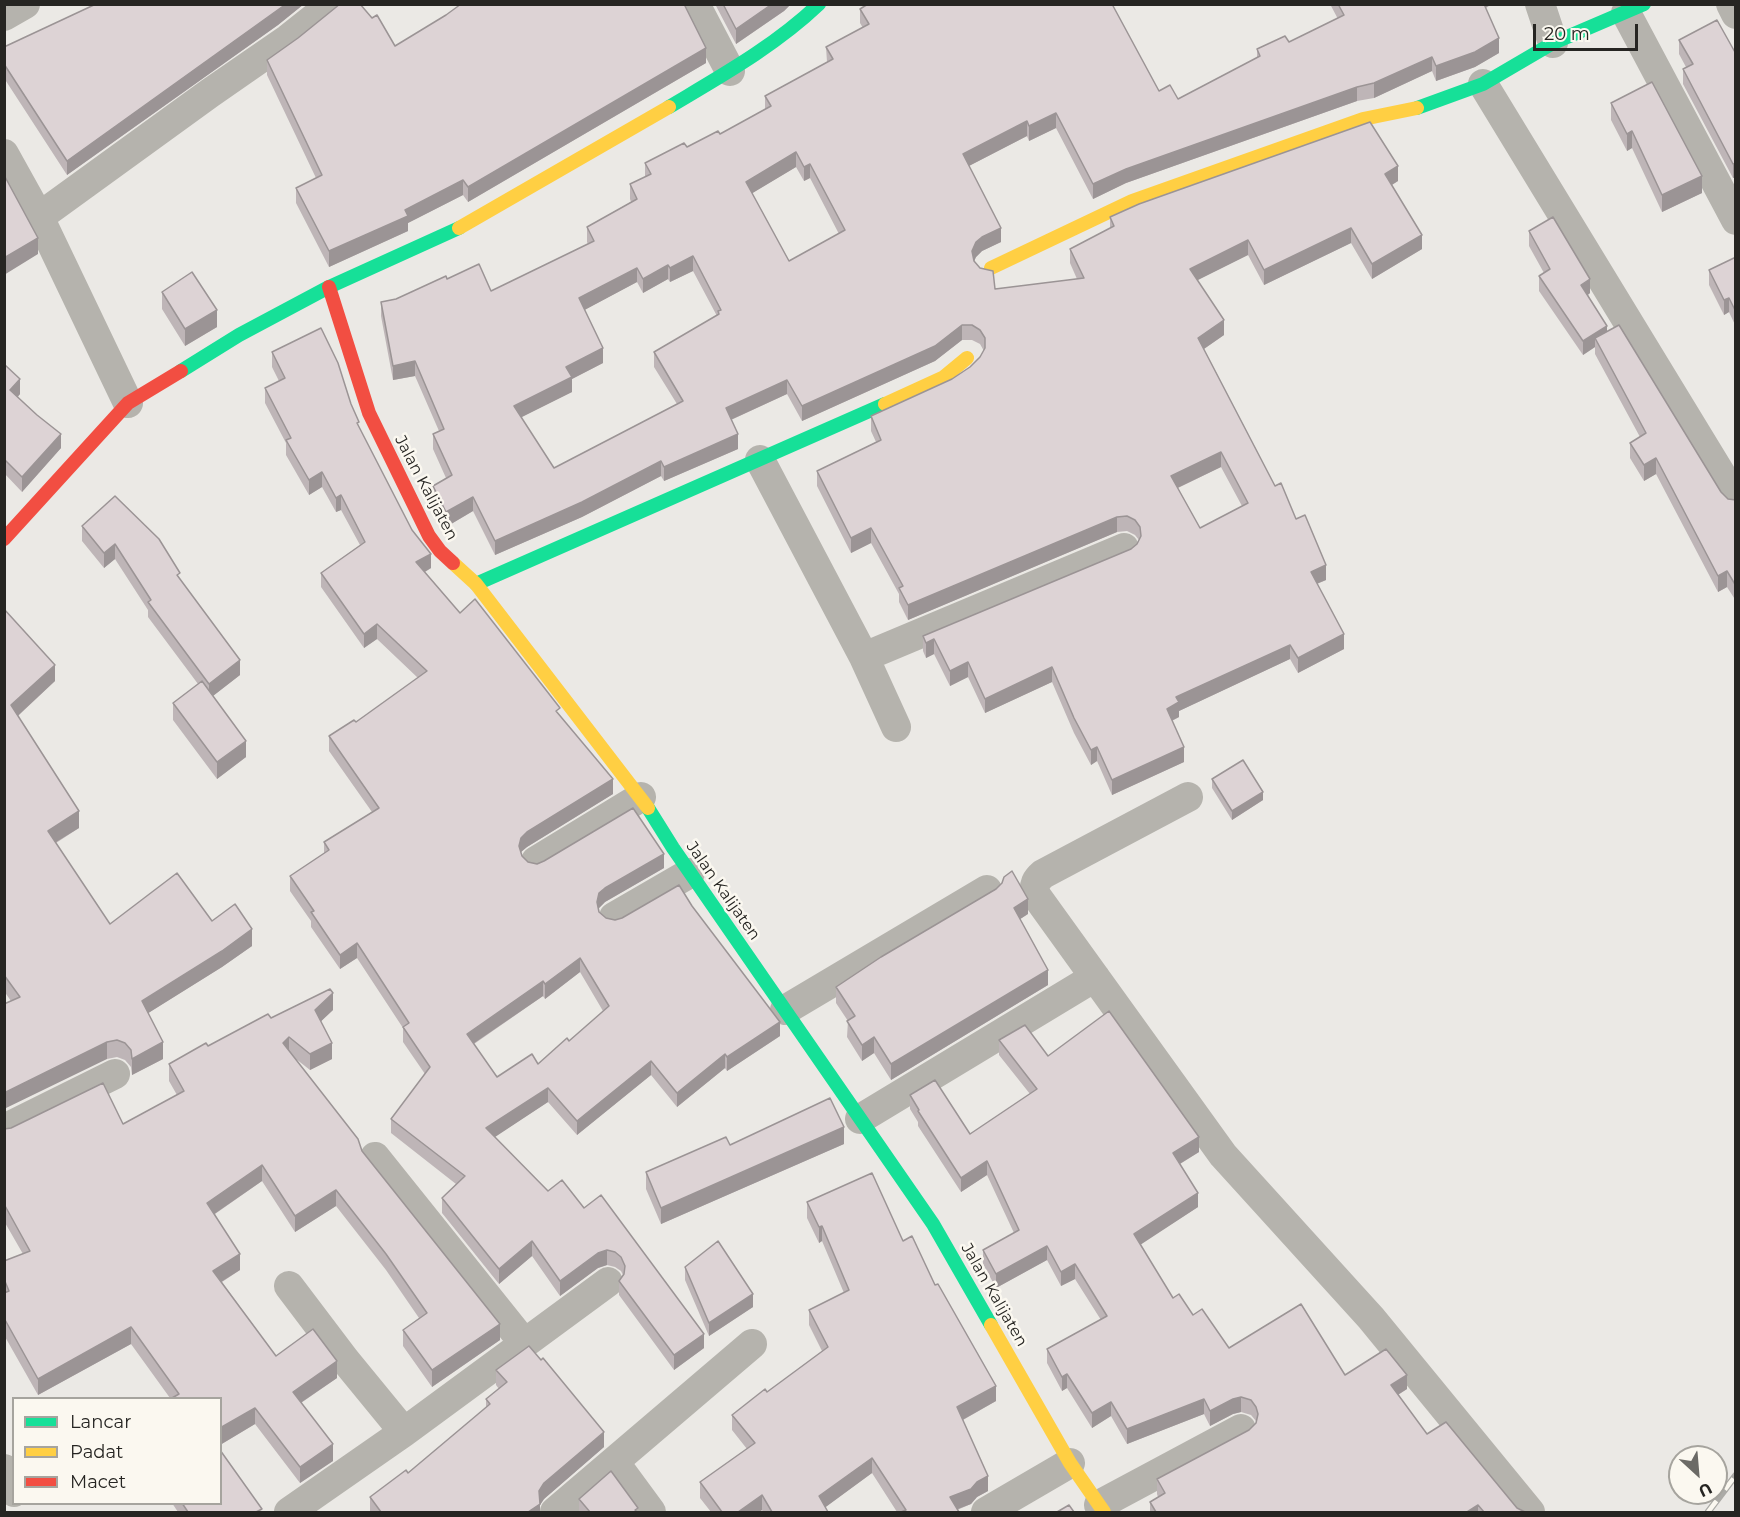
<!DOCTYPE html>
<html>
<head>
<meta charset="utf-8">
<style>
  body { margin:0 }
  #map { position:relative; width:1740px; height:1517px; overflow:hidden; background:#ebe9e5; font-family:Montserrat,sans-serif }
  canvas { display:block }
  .frame { position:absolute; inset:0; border:6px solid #262522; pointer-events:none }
  .legend { position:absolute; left:12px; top:1397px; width:210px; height:108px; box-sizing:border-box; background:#fbf8f0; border:2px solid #a6a49e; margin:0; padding:8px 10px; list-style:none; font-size:18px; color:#262522 }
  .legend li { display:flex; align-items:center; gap:12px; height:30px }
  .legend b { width:30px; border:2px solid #a6a49e }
  .north { position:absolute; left:1668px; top:1445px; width:60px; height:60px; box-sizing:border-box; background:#fbf8f0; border:2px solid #a6a49e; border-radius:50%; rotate:154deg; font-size:16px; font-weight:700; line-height:24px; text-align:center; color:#262522 }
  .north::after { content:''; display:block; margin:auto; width:21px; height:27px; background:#6b6a66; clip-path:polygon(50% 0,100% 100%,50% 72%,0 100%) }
  .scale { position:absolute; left:1533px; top:24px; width:105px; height:27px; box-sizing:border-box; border:3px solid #262522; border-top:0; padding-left:8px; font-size:18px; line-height:21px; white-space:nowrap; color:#262522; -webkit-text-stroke:4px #fbf8f0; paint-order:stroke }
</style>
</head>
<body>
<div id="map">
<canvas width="1740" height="1517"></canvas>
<div class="frame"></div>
<ul class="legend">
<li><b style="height:8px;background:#16e098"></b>Lancar</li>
<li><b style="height:8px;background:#ffcf43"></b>Padat</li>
<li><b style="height:8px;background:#f24e42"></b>Macet</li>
</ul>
<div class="north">U</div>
<div class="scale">20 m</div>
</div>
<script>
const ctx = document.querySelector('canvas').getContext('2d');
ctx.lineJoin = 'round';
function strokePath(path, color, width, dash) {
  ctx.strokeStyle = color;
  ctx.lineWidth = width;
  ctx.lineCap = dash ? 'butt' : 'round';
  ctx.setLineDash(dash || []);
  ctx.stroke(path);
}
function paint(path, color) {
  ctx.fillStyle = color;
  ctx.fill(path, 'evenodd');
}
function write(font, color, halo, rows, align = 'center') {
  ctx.font = font + ' Montserrat,sans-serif';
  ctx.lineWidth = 5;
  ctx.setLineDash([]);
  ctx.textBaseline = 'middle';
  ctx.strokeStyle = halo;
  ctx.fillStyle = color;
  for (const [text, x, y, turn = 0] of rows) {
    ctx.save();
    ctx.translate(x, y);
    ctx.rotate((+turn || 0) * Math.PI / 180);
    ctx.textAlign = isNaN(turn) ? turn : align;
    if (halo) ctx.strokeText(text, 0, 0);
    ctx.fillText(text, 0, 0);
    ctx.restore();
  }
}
strokePath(new Path2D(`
  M 695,4 L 730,71
  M 1540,4 L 1553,43
  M 1731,4 L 1736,14
  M 1626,13 L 1736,220
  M 4,16 L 25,4
  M 1483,84 L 1736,499
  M 4,154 L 39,217 L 128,403
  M 39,217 L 210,93 L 288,39 L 332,4
  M 760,460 L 864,657 L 896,727
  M 864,657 L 1124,548
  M 1188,797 L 1043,874 C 1036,880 1034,884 1035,894 L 1223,1155 L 1371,1318 L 1530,1512
  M 536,861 L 641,797
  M 614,917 L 690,873
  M 785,1010 L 987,890
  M 860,1119 L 1095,977
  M 4,1129 L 115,1074
  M 375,1157 L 524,1343
  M 289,1286 L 345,1360 L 404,1432
  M 615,1463 L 651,1512
  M 4,1469 L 14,1492
  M 1099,1505 L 1241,1429
  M 289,1512 L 404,1432 L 608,1282
  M 555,1512 L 752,1344
  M 986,1512 L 1070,1463`), '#b5b3ad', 30);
strokePath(new Path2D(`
  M 669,107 C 721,76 775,46 819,4
  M 1417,108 L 1483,84 L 1553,43 L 1644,4
  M 181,371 L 239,335 L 329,287 L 459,228
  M 476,584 L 885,404
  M 648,808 L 673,848 L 933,1224 L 991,1325`), '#16e098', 14);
strokePath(new Path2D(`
  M 459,228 L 669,107
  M 991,268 L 1132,201 L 1363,119 L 1417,108
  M 885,404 L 944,377 L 967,358
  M 453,563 L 476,584 L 648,808
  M 991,1325 L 1070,1463 L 1104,1512`), '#ffcf43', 14);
strokePath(new Path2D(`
  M 329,287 L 369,413 L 429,536 L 440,551 L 453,563
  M 4,539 L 128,403 L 181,371`), '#f24e42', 14);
const rail = new Path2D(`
  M 1708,1512 L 1736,1475`);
strokePath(rail, '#abaaa6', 7);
strokePath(rail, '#fbf8f0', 4.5, [14]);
paint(new Path2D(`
  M 96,4 L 304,4 L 278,25 L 67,175 L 4,78 L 4,47 Z
  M 715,4 L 791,4 L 784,11 L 736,44 Z
  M 1113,4 L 1113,7 L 1159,91 L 1178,99 L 1257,58 L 1257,49 L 1289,42 L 1338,19 L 1330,4 L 1492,4 L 1486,8 L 1499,53 L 1475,67 L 1436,81 L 1432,71 L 1374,98 L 1357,101 L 1126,183 L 1093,199 L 1056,128 L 1029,141 L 1027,136 L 969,166 L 1001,242 L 982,251 L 976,257 L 974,261 L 995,289 L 1077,279 L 1070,263 L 1070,249 L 1110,228 L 1110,217 L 1398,181 L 1392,185 L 1422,249 L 1372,279 L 1351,243 L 1264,285 L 1248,255 L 1197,280 L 1224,335 L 1204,349 L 1275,486 L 1296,519 L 1326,580 L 1317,584 L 1344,649 L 1298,673 L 1290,659 L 1179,711 L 1179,717 L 1172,721 L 1184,762 L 1112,795 L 1097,761 L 1091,765 L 1074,733 L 1052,682 L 985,713 L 968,677 L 950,686 L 934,654 L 926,658 L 923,651 L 923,636 L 1131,549 L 1137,544 L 1139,540 L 1135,535 L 1127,531 L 1117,532 L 908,620 L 899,602 L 899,594 L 871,543 L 851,553 L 817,486 L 817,471 L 876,442 L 871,431 L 871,416 L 952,379 L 970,367 L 980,357 L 984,351 L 980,344 L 972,340 L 962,340 L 935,361 L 802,421 L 787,394 L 731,420 L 738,449 L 664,481 L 661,476 L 582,517 L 495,555 L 473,511 L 446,527 L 433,501 L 433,486 L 446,478 L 433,449 L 433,434 L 439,431 L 415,376 L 393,380 L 381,316 L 381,302 L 396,299 L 447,279 L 491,291 L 588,244 L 587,242 L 587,227 L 631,202 L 630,199 L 630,184 L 645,177 L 645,163 L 720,134 L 765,109 L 765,96 L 827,62 L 826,47 L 863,28 L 860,23 L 860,9 ZM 796,167 L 804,181 L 810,178 L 839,234 L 789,261 L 752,193 ZM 693,271 L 717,316 L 654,352 L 654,367 L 677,404 L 554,468 L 521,417 L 572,392 L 572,379 L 603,363 L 584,310 L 637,282 L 643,293 L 668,279 L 670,282 ZM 1221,467 L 1242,506 L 1200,528 L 1178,488 Z
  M 1679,40 L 1736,54 L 1736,177 L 1733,178 L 1683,84 L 1683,69 L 1686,67 L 1679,54 Z
  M 395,46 L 706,63 L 468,202 L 463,195 L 408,223 L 408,231 L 329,267 L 296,203 L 296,188 L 316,178 L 267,75 L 267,60 Z
  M 1611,103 L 1702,193 L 1662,212 L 1632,148 L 1627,151 L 1611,120 Z
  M 1529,231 L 1590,293 L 1588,295 L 1607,332 L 1721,492 L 1728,499 L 1736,500 L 1736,601 L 1727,587 L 1718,592 L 1656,474 L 1644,481 L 1630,458 L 1630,443 L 1640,437 L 1595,354 L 1595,347 L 1583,355 L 1539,291 L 1539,276 L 1544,273 L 1529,246 Z
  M 1736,257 L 1736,327 L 1729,312 L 1724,315 L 1709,285 L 1709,270 Z
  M 162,292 L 217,327 L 185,346 L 162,309 Z
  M 272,352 L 359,428 L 431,568 L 425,572 L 460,613 L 560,716 L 613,794 L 527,847 L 521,852 L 522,856 L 528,862 L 537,864 L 664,868 L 605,902 L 599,908 L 599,912 L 606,918 L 615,920 L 692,906 L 780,1036 L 727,1071 L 725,1068 L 677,1107 L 651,1075 L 577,1135 L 548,1102 L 494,1137 L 548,1191 L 584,1208 L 704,1348 L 674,1370 L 619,1295 L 619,1281 L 623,1275 L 621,1271 L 615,1267 L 607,1265 L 598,1268 L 560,1296 L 532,1256 L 499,1284 L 442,1213 L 442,1198 L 456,1184 L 391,1133 L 391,1119 L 425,1074 L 403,1042 L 403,1028 L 357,958 L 340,969 L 311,927 L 311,921 L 290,891 L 290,876 L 324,853 L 324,842 L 372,812 L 329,751 L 329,736 L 356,722 L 418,678 L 377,639 L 364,648 L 321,587 L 321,573 L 360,545 L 341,510 L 336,512 L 322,487 L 309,495 L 286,455 L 286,443 L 265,403 L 265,388 L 279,381 L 272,367 ZM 580,972 L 603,1011 L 569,1041 L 538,1064 L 497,1077 L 474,1044 L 543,996 L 545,999 Z
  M 4,364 L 20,394 L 18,397 L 61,448 L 22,492 L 4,473 Z
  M 82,526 L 180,580 L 240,675 L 213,696 L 246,757 L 217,779 L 173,720 L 173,703 L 198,684 L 148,617 L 148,610 L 115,559 L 104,568 L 82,541 Z
  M 4,609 L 55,681 L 18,716 L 79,828 L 56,843 L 110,924 L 212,921 L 252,946 L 222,967 L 148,1013 L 163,1059 L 132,1075 L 131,1067 L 125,1060 L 117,1057 L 107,1059 L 11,1001 L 4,991 Z
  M 1212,779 L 1263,800 L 1232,820 L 1212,788 Z
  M 1028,914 L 1020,919 L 1048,985 L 891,1080 L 874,1053 L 862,1061 L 847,1037 L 848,1021 L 836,1003 L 836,987 Z
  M 333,1010 L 321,1021 L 332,1059 L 310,1070 L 296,1059 L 362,1151 L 500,1340 L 432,1387 L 403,1346 L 403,1330 L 419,1318 L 386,1270 L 336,1206 L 295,1232 L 262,1181 L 215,1214 L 240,1270 L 222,1282 L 276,1356 L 337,1378 L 301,1403 L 333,1461 L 300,1483 L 255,1424 L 220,1445 L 220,1398 L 170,1398 L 131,1344 L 38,1395 L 4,1335 L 4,1261 L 23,1254 L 4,1221 L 4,1129 L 123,1124 L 177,1095 L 169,1081 L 169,1064 L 271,1018 Z
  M 999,1040 L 1048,1056 L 1199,1152 L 1180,1164 L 1198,1207 L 1140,1244 L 1173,1298 L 1229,1348 L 1407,1389 L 1398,1395 L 1427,1434 L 1517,1508 L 1525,1512 L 1150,1512 L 1150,1502 L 1158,1497 L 1157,1494 L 1157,1479 L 1249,1430 L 1256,1423 L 1256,1421 L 1251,1415 L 1241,1412 L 1233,1414 L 1210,1426 L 1204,1414 L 1127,1444 L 1111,1416 L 1092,1428 L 1067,1388 L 1062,1391 L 1047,1363 L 1047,1349 L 1101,1320 L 1075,1279 L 1061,1286 L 1047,1260 L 996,1288 L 983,1264 L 983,1250 L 1014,1233 L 987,1175 L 961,1192 L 918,1126 L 918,1122 L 910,1109 L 910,1095 L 970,1134 L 1030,1094 L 999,1055 Z
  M 844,1144 L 661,1224 L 646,1189 L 646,1172 L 730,1145 Z
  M 807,1202 L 903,1241 L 935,1285 L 996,1401 L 963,1420 L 988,1491 L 977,1497 L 971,1504 L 957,1510 L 959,1512 L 897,1512 L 872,1473 L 825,1507 L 828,1512 L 763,1512 L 762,1510 L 759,1512 L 711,1512 L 700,1498 L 700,1482 L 747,1449 L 732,1430 L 732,1415 L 767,1392 L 822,1351 L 809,1325 L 809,1310 L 844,1293 L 822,1241 L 819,1243 L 807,1218 Z
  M 685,1267 L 753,1307 L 709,1336 L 685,1280 Z
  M 496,1370 L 604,1447 L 544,1499 L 540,1505 L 540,1512 L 370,1512 L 370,1497 L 408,1473 L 486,1408 L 486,1399 L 499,1389 L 496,1385 Z
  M 579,1499 L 638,1512 L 579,1512 Z
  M 172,1503 L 220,1503 L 262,1512 L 178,1512 Z`), '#beb5b7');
paint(new Path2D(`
  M 286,4 L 304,4 L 278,25 L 67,175 L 67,161 Z
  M 772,4 L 791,4 L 784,11 L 736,44 L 736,29 Z
  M 1480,4 L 1492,4 L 1480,10 Z
  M 1499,38 L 1499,53 L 1475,67 L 1436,81 L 1436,66 Z
  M 706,48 L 706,63 L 468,202 L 468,187 Z
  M 1432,57 L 1432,71 L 1374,98 L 1374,83 Z
  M 1357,87 L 1357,101 L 1126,183 L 1093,199 L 1093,184 L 1126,169 Z
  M 1056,113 L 1056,128 L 1029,141 L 1029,126 Z
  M 1027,121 L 1027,136 L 963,169 L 963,154 Z
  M 1632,131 L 1632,148 L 1627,151 L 1627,134 Z
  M 796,152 L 796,167 L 746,197 L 746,182 Z
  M 1736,163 L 1736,177 L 1733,178 L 1733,164 Z
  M 810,164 L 810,178 L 804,181 L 804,167 Z
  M 1398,166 L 1398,181 L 1385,189 L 1385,174 Z
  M 1702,176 L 1702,193 L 1662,212 L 1662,195 Z
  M 463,180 L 463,195 L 408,223 L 408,231 L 329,267 L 329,251 L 405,210 Z
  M 1001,228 L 1001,242 L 982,251 L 976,257 L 972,266 L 972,251 L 976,242 L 982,237 Z
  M 1351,228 L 1351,243 L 1264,285 L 1264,270 Z
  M 1422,235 L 1422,249 L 1372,279 L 1372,264 Z
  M 38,238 L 38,254 L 4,275 L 4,258 Z
  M 1248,240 L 1248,255 L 1190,284 L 1190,269 Z
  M 693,256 L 693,271 L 670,282 L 670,268 Z
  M 668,265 L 668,279 L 643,293 L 643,279 Z
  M 637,268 L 637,282 L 579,313 L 579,298 Z
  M 1590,279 L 1590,293 L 1581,300 L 1581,285 Z
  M 1729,298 L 1729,312 L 1724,315 L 1724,300 Z
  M 217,310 L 217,327 L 185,346 L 185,329 Z
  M 1224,320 L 1224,335 L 1198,353 L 1198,338 Z
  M 962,325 L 962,340 L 935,361 L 802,421 L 802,406 Z
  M 1607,326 L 1607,340 L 1595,338 L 1595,347 L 1583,355 L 1583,341 Z
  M 603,348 L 603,363 L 572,379 L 572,392 L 514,421 L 514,406 L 566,367 Z
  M 415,361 L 415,376 L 393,380 L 393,366 Z
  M 20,379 L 20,394 L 10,405 L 10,390 Z
  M 787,380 L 787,394 L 726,422 L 726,408 Z
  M 61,434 L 61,448 L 22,492 L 22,477 Z
  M 738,434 L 738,449 L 664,481 L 664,467 Z
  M 1221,452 L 1221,467 L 1171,491 L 1171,476 Z
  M 1656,458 L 1656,474 L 1644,481 L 1644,465 Z
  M 661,461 L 661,476 L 582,517 L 495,555 L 495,541 Z
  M 322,472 L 322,487 L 309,495 L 309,480 Z
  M 341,495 L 341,510 L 336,512 L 336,498 Z
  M 473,497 L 473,511 L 446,527 L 446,512 Z
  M 1117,517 L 1117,532 L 908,620 L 908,605 Z
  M 871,528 L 871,543 L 851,553 L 851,538 Z
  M 115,544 L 115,559 L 104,568 L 104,553 Z
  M 431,554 L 431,568 L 416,577 L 416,562 Z
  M 1326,565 L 1326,580 L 1311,586 L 1311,572 Z
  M 1727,571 L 1727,587 L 1718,592 L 1718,576 Z
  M 377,624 L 377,639 L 364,648 L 364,634 Z
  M 1344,634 L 1344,649 L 1298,673 L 1298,658 Z
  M 934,639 L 934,654 L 926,658 L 926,643 Z
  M 1290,645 L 1290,659 L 1179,711 L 1179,717 L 1167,723 L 1167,709 L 1176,697 Z
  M 240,660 L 240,675 L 209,699 L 209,684 Z
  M 968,662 L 968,677 L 950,686 L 950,671 Z
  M 55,665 L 55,681 L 11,722 L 11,705 Z
  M 1052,667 L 1052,682 L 985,713 L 985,699 Z
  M 246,741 L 246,757 L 217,779 L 217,762 Z
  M 1097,747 L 1097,761 L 1091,765 L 1091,750 Z
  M 1184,747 L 1184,762 L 1112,795 L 1112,780 Z
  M 613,779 L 613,794 L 527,847 L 521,852 L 519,861 L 519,846 L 521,838 L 527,832 Z
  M 1263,792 L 1263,800 L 1232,820 L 1232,811 Z
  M 79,811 L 79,828 L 48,847 L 48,831 Z
  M 664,854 L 664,868 L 605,902 L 599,908 L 597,916 L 597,902 L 599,893 L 605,888 Z
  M 1028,899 L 1028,914 L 1014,923 L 1014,908 Z
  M 252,929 L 252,946 L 222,967 L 142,1017 L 142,1001 Z
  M 357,943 L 357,958 L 340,969 L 340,955 Z
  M 580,958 L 580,972 L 545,999 L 545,984 Z
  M 1048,970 L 1048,985 L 891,1080 L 891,1064 Z
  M 543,981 L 543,996 L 467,1048 L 467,1034 Z
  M 333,993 L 333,1010 L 315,1027 L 315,1010 Z
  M 780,1022 L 780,1036 L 727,1071 L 727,1057 Z
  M 289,1037 L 289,1054 L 283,1043 Z
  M 874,1037 L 874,1053 L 862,1061 L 862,1045 Z
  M 107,1042 L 107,1059 L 4,1109 L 4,1093 Z
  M 163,1042 L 163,1059 L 132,1075 L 132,1059 Z
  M 332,1043 L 332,1059 L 310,1070 L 310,1054 Z
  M 725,1054 L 725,1068 L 677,1107 L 677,1093 Z
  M 651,1061 L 651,1075 L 577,1135 L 577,1121 Z
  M 548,1088 L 548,1102 L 486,1143 L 486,1128 Z
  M 844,1127 L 844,1144 L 661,1224 L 661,1208 Z
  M 1199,1137 L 1199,1152 L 1173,1168 L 1173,1153 Z
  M 987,1161 L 987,1175 L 961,1192 L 961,1178 Z
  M 262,1165 L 262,1181 L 207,1219 L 207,1203 Z
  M 336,1190 L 336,1206 L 295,1232 L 295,1216 Z
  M 1198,1193 L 1198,1207 L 1134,1249 L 1134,1234 Z
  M 822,1226 L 822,1241 L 819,1243 L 819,1227 Z
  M 532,1241 L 532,1256 L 499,1284 L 499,1269 Z
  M 1047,1246 L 1047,1260 L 996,1288 L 996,1274 Z
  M 607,1250 L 607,1265 L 598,1268 L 560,1296 L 560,1281 L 598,1253 Z
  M 240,1254 L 240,1270 L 213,1287 L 213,1271 Z
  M 1075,1264 L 1075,1279 L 1061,1286 L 1061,1272 Z
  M 753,1294 L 753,1307 L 709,1336 L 709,1323 Z
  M 500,1324 L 500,1340 L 432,1387 L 432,1370 Z
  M 131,1327 L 131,1344 L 38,1395 L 38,1379 Z
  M 704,1334 L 704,1348 L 674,1370 L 674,1355 Z
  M 337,1361 L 337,1378 L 293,1408 L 293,1392 Z
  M 1067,1374 L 1067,1388 L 1062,1391 L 1062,1377 Z
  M 1407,1375 L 1407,1389 L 1391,1399 L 1391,1385 Z
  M 996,1386 L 996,1401 L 957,1423 L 957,1407 Z
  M 1241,1397 L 1241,1412 L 1233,1414 L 1210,1426 L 1210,1411 L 1233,1399 Z
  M 1204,1399 L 1204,1414 L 1127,1444 L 1127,1429 Z
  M 1111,1402 L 1111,1416 L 1092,1428 L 1092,1413 Z
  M 255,1408 L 255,1424 L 220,1445 L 220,1428 Z
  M 604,1432 L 604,1447 L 544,1499 L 540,1505 L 540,1512 L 528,1512 L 539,1491 L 544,1483 Z
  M 333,1444 L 333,1461 L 300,1483 L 300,1467 Z
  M 872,1458 L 872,1473 L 819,1512 L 819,1496 Z
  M 988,1476 L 988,1491 L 977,1497 L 971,1504 L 950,1512 L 950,1497 Z
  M 762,1495 L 762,1510 L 759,1512 L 738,1512 Z
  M 1478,1505 L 1478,1512 L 1467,1512 Z`), '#9b9495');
const building = new Path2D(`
  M 96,4 L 286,4 L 67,161 L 4,64 L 4,47 Z
  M 340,4 L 360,4 L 372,18 L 377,15 L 395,46 L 446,15 L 461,4 L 684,4 L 706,48 L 468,187 L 463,180 L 405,210 L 408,216 L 329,251 L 296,188 L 322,175 L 267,60 L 298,38 Z
  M 723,4 L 772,4 L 736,29 Z
  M 868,4 L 1112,4 L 1159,91 L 1170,85 L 1178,99 L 1260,56 L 1257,49 L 1285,36 L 1289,42 L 1344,15 L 1338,4 L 1484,4 L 1499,38 L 1475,52 L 1436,66 L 1432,57 L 1374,83 L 1357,87 L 1126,169 L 1093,184 L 1056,113 L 1029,126 L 1027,121 L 963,154 L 1001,228 L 982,237 L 976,242 L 972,251 L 974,261 L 980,268 L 993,271 L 995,289 L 1084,278 L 1070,249 L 1114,226 L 1110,217 L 1139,204 L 1370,122 L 1398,166 L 1385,174 L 1422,235 L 1372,264 L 1351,228 L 1264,270 L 1248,240 L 1190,269 L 1224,320 L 1198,338 L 1275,486 L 1281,483 L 1296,519 L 1305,515 L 1326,565 L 1311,572 L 1344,634 L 1298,658 L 1290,645 L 1176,697 L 1179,702 L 1167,709 L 1184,747 L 1112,780 L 1097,747 L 1091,750 L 1074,718 L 1052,667 L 985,699 L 968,662 L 950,671 L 934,639 L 926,643 L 923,636 L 1131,549 L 1137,544 L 1141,536 L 1140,527 L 1135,520 L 1127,516 L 1117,517 L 908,605 L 899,588 L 903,586 L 871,528 L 851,538 L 817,471 L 881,440 L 871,416 L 952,379 L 970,367 L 980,357 L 985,348 L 985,338 L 980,330 L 972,325 L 962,325 L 935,346 L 802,406 L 787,380 L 726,408 L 738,434 L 664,467 L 661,461 L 582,502 L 495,541 L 473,497 L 446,512 L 433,486 L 452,475 L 433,434 L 444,429 L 415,361 L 393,366 L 381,302 L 396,299 L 446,276 L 447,279 L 479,264 L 491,291 L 594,241 L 587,227 L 637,199 L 630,184 L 651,174 L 645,163 L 684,143 L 687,147 L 718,131 L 720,134 L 771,106 L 765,96 L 833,59 L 826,47 L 869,24 L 860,9 ZM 796,152 L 804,167 L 810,164 L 845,230 L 789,261 L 746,182 ZM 693,256 L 721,310 L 718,311 L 719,314 L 654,352 L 683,401 L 554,468 L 514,406 L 572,377 L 566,367 L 603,348 L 579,298 L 637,268 L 643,279 L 668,265 L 670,268 ZM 1221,452 L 1248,503 L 1200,528 L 1171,476 Z
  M 1717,20 L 1736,54 L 1736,163 L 1733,164 L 1683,69 L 1693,64 L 1679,40 Z
  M 1652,82 L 1702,176 L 1662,195 L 1632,131 L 1627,134 L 1611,103 Z
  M 4,175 L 38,238 L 4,258 Z
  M 1553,217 L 1590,279 L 1581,285 L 1607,326 L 1583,341 L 1539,276 L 1550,269 L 1529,231 Z
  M 1736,257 L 1736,312 L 1729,298 L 1724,300 L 1709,270 Z
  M 192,272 L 217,310 L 185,329 L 162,292 Z
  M 1619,325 L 1721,492 L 1728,499 L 1736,500 L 1736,586 L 1727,571 L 1718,576 L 1656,458 L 1644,465 L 1630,443 L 1646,433 L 1595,338 Z
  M 321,328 L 338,363 L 351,404 L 359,422 L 357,423 L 412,530 L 431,554 L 416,562 L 460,613 L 475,599 L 560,708 L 556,711 L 613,779 L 527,832 L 521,838 L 519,846 L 522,856 L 528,862 L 537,864 L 544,861 L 633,808 L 664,854 L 605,888 L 599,893 L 597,902 L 599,912 L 606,918 L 615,920 L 622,918 L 679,885 L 692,906 L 780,1022 L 727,1057 L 725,1054 L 677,1093 L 651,1061 L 577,1121 L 548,1088 L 486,1128 L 548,1191 L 562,1180 L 584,1208 L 601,1195 L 704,1334 L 674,1355 L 619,1281 L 624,1274 L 625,1266 L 621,1257 L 615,1252 L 607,1250 L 598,1253 L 560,1281 L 532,1241 L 499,1269 L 442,1198 L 465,1176 L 391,1119 L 430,1067 L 403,1027 L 409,1023 L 357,943 L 340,955 L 311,912 L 314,911 L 290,876 L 329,850 L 324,842 L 379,808 L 329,736 L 354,720 L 356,722 L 427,671 L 377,624 L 364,634 L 321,573 L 365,542 L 341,495 L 336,498 L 322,472 L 309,480 L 286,440 L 291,438 L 265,388 L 285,378 L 272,352 ZM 580,958 L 609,1006 L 569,1041 L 567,1038 L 538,1064 L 532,1054 L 497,1077 L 467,1034 L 543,981 L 545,984 Z
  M 4,364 L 20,379 L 10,390 L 37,415 L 61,434 L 22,477 L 4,459 Z
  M 115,496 L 159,539 L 180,573 L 177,575 L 240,660 L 209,684 L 148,602 L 151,600 L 115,544 L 104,553 L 82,526 Z
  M 4,609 L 55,665 L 11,705 L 79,811 L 48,831 L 110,924 L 177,873 L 212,921 L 235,904 L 252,929 L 222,951 L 142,1001 L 163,1042 L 132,1059 L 131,1050 L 125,1043 L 117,1040 L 107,1042 L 4,1093 L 4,1004 L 20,997 L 4,975 Z
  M 202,681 L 246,741 L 217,762 L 173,703 Z
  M 1243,760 L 1263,792 L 1232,811 L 1212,779 Z
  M 1012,871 L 1028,899 L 1014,908 L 1048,970 L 891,1064 L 874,1037 L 862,1045 L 847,1021 L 855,1016 L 836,987 L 881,957 L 996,889 L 1002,883 L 1004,877 Z
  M 330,989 L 333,993 L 315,1010 L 332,1043 L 310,1054 L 289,1037 L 283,1043 L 358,1139 L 362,1151 L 500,1324 L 432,1370 L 403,1330 L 427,1313 L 386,1254 L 336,1190 L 295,1216 L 262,1165 L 207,1203 L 240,1254 L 213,1271 L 276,1356 L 313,1329 L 337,1361 L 293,1392 L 333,1444 L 300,1467 L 255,1408 L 220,1428 L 220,1398 L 172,1398 L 179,1394 L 131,1327 L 38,1379 L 4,1318 L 4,1293 L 9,1291 L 4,1279 L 4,1261 L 30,1251 L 4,1204 L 4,1129 L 11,1128 L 103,1083 L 123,1124 L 184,1091 L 169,1064 L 206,1043 L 208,1046 L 268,1014 L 271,1018 Z
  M 1109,1011 L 1199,1137 L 1173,1153 L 1198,1193 L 1134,1234 L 1173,1298 L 1179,1294 L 1193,1315 L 1202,1309 L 1229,1348 L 1301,1304 L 1345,1375 L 1386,1349 L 1407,1375 L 1391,1385 L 1427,1434 L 1446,1422 L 1517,1508 L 1525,1512 L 1484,1512 L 1478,1505 L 1467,1512 L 1156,1512 L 1150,1502 L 1165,1493 L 1157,1479 L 1249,1430 L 1256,1423 L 1258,1414 L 1256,1407 L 1251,1400 L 1241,1397 L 1233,1399 L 1210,1411 L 1204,1399 L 1127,1429 L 1111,1402 L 1092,1413 L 1067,1374 L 1062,1377 L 1047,1349 L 1107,1316 L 1075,1264 L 1061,1272 L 1047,1246 L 996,1274 L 983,1250 L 1019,1230 L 987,1161 L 961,1178 L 918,1111 L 919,1110 L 910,1095 L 935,1080 L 970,1134 L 1037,1089 L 999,1040 L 1025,1025 L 1048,1056 Z
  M 830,1098 L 844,1127 L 661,1208 L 646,1172 L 726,1137 L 730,1145 Z
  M 872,1173 L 903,1241 L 912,1236 L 935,1285 L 938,1284 L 996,1386 L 957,1407 L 988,1476 L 977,1482 L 971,1489 L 950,1497 L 959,1512 L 901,1512 L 906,1510 L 872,1458 L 819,1496 L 828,1512 L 772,1512 L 762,1495 L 738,1512 L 722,1512 L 700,1482 L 755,1443 L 732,1415 L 765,1389 L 767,1392 L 828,1347 L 809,1310 L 849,1290 L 822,1226 L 819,1227 L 807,1202 Z
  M 718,1241 L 753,1294 L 709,1323 L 685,1267 Z
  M 529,1346 L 541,1360 L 543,1358 L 604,1432 L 544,1483 L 539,1491 L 540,1504 L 528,1512 L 381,1512 L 370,1497 L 406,1470 L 408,1473 L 490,1404 L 486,1399 L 507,1382 L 496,1370 Z
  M 220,1450 L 262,1509 L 256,1512 L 188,1512 L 182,1503 L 220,1503 Z
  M 611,1471 L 638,1508 L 635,1510 L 637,1512 L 590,1512 L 579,1499 Z
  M 1069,1505 L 1074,1512 L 1057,1512 Z`);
paint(building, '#ddd3d5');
strokePath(building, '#9b9495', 1.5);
write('16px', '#262522', '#fbf8f0', [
  ["Jalan Kalijaten",426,488,62],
  ["Jalan Kalijaten",723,891,55],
  ["Jalan Kalijaten",994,1295,60]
]);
</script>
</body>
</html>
